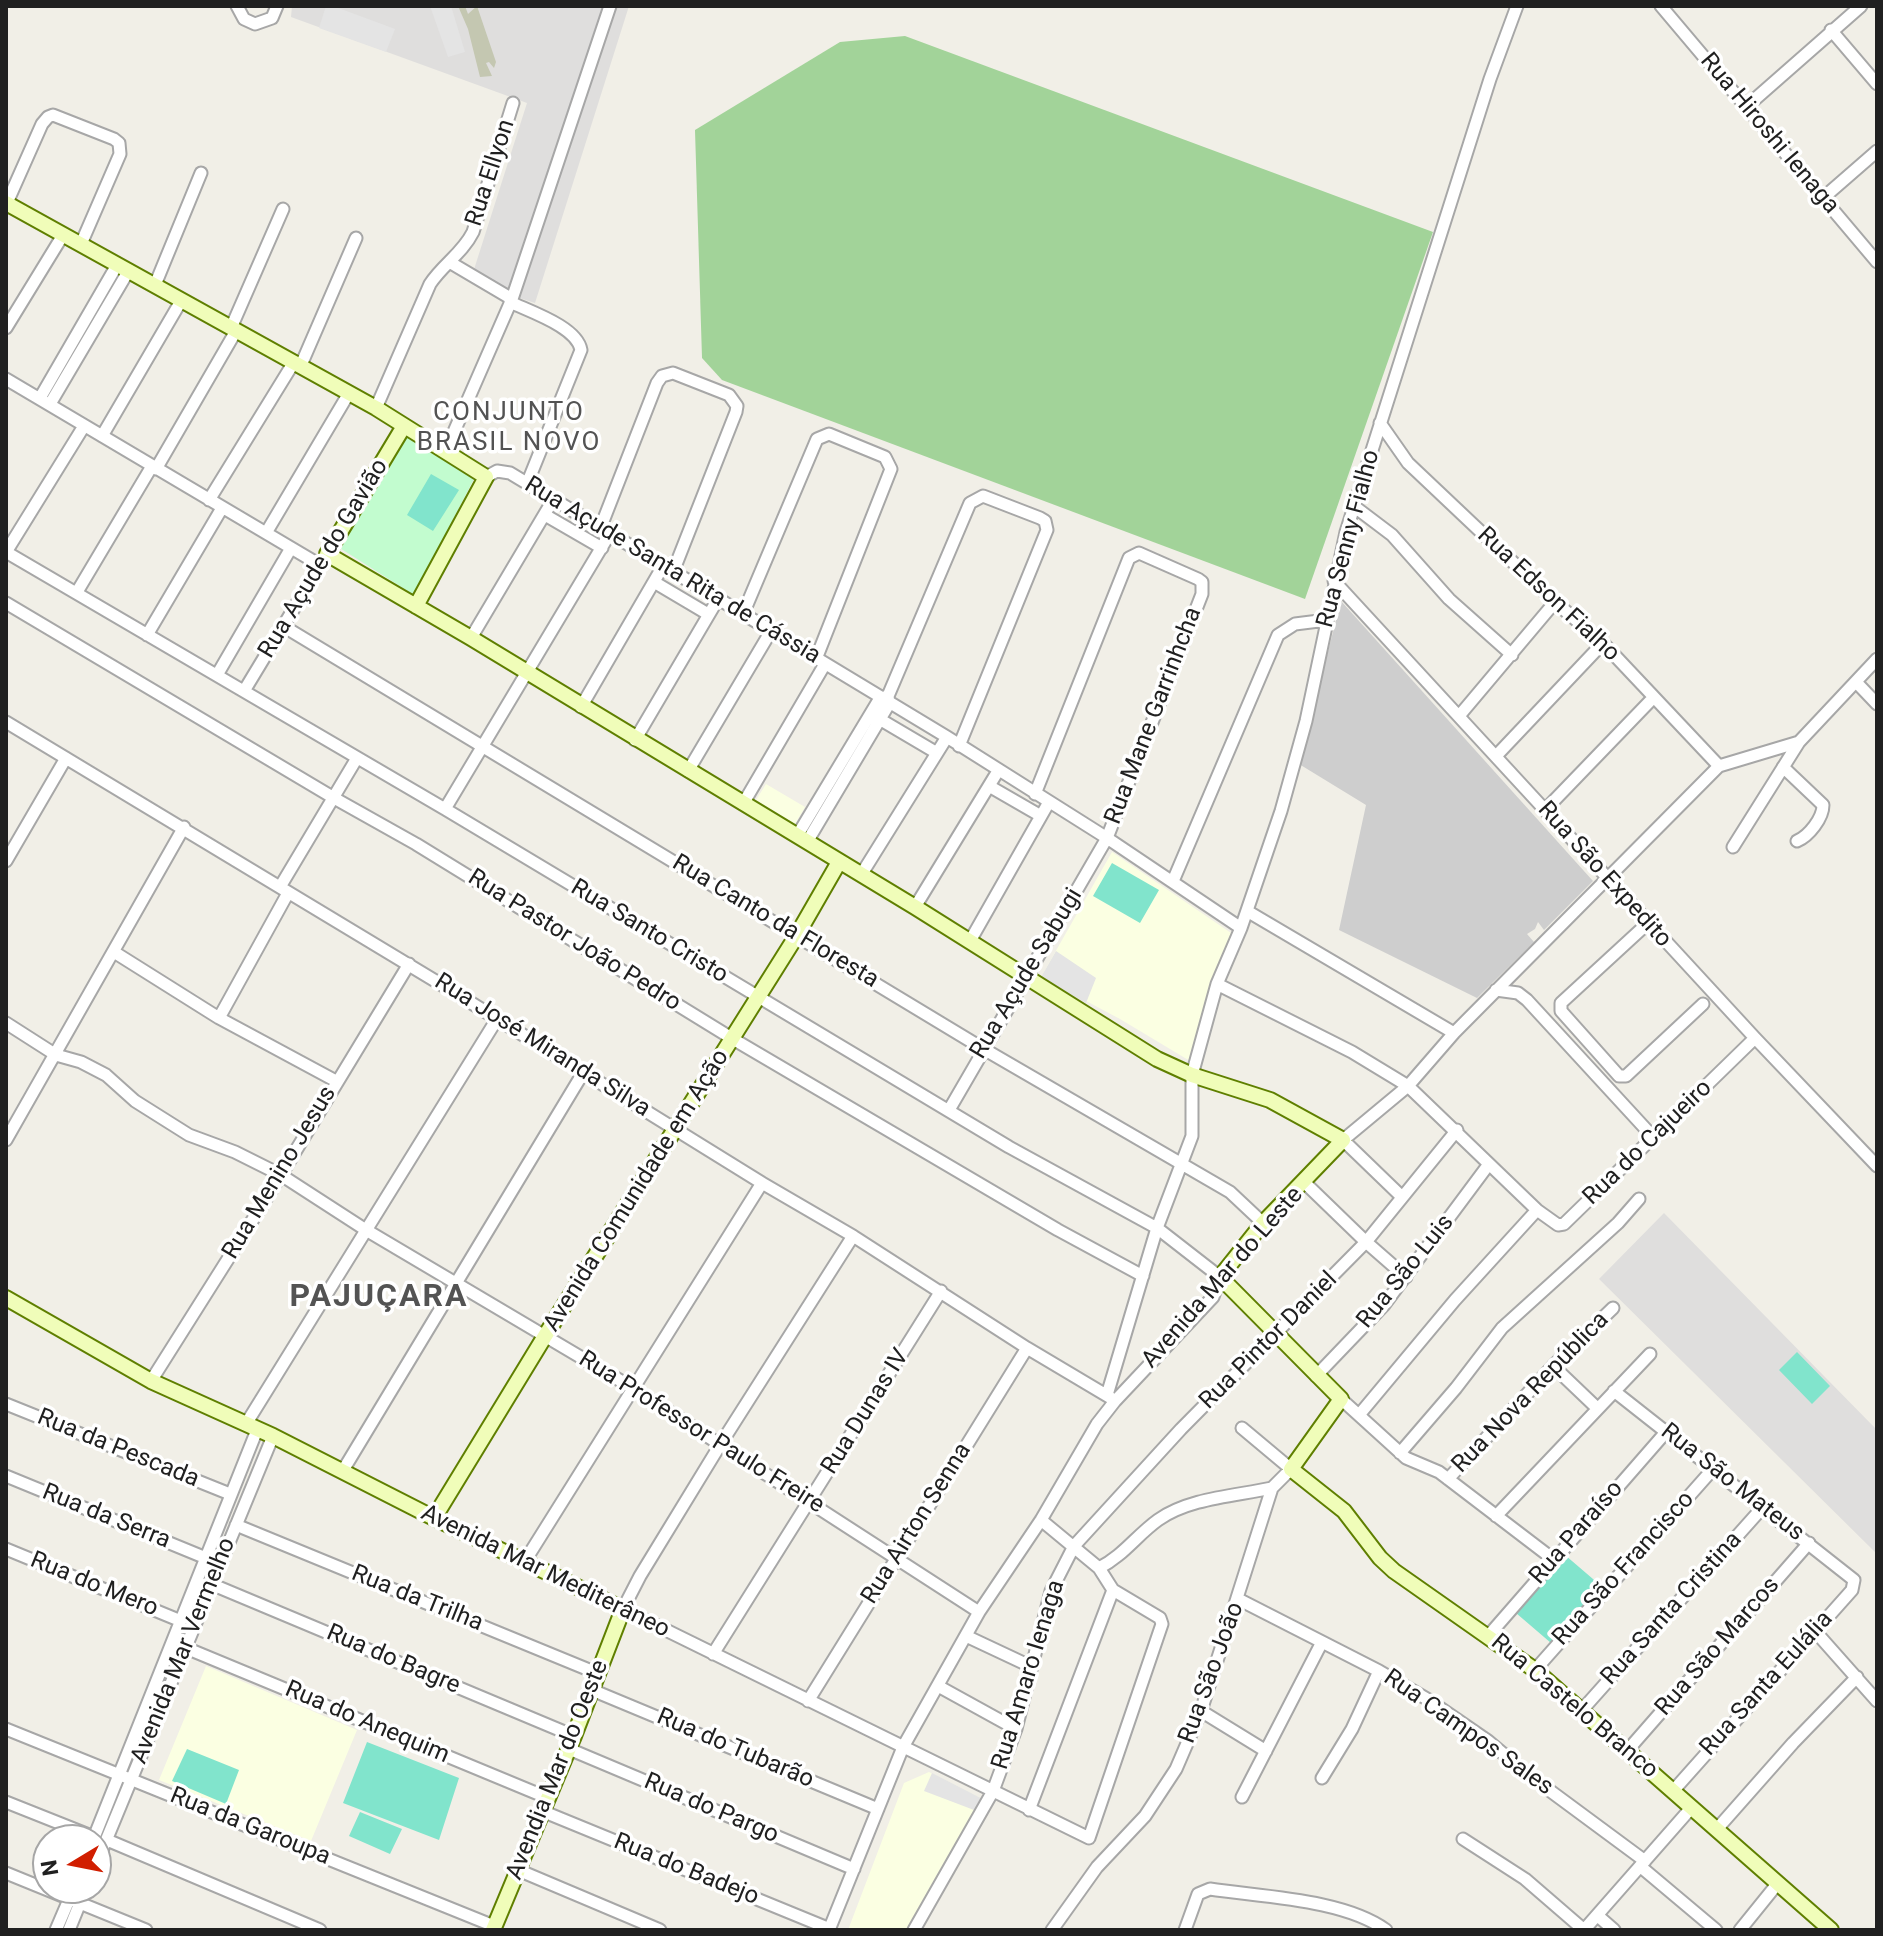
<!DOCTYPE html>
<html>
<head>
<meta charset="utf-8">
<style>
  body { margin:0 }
  #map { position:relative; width:1883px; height:1936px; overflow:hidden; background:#f1efe7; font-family:Roboto,sans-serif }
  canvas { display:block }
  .frame { position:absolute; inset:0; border:8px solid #202020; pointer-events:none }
  .north { position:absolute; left:32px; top:1824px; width:80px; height:80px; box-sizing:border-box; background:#fff; border:2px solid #a6a6a6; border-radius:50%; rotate:260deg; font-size:22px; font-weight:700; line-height:32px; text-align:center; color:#202020 }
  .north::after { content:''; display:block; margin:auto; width:28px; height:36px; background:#d11e00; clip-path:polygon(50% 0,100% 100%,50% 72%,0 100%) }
</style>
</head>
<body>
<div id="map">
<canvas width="1883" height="1936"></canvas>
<div class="frame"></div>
<div class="north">N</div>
</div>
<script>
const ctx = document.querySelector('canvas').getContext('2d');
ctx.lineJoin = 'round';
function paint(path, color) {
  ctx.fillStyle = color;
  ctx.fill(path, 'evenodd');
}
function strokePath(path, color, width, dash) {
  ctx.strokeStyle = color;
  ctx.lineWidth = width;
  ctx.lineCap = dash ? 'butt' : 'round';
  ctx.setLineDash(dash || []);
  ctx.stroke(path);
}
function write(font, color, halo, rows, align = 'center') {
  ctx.font = font + ' Roboto,sans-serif';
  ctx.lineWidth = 7;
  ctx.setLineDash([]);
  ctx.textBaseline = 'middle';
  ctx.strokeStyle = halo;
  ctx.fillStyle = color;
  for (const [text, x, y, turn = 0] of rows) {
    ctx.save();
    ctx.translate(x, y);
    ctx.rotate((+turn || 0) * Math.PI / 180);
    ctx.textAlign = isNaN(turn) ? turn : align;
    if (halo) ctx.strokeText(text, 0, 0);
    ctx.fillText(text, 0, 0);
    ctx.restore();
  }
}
paint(new Path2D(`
  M 292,6 L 629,6 L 535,303 L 470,282 L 527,103 L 291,17 Z
  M 1664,1213 L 1877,1430 L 1877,1554 L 1599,1279 Z`), '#dfdedd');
paint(new Path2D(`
  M 766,784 L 805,807 L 795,824 L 756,800 Z
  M 1112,852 L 1234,935 L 1190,1061 L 1120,1019 L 1041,977 Z
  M 206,1666 L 357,1730 L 311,1841 L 159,1780 Z
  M 929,1772 L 981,1798 L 908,1930 L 848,1930 L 904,1783 Z`), '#fbffe2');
paint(new Path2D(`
  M 1341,601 L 1593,881 L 1544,930 L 1538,922 L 1535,929 L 1527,934 L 1534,942 L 1477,998 L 1339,930 L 1366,805 L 1299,764 Z`), '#cecece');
paint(new Path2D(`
  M 458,6 L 465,6 L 468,14 L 477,6 L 496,62 L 494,68 L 489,62 L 486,63 L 492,76 L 480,77 L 468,29 Z`), '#c4c7b1');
paint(new Path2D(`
  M 905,36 L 1433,232 L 1305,599 L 722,380 L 702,358 L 695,130 L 840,42 Z`), '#a2d399');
paint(new Path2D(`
  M 403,430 L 476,475 L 414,595 L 335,545 Z`), '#c2fccf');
paint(new Path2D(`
  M 431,474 L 459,490 L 433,531 L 407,515 Z
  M 1112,863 L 1159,890 L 1140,923 L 1093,896 Z
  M 1797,1352 L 1830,1386 L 1812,1404 L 1779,1370 Z
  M 1565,1555 L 1600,1585 L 1551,1643 L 1516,1613 Z
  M 367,1742 L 459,1778 L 439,1840 L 343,1803 Z
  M 187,1749 L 239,1770 L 226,1804 L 172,1781 Z
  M 360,1812 L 402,1829 L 390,1854 L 349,1836 Z`), '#81e4cc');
paint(new Path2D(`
  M 326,6 L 333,6 L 395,29 L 386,52 L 319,28 Z
  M 430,6 L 451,6 L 465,52 L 448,57 Z
  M 1056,951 L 1096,978 L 1086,1003 L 1041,977 Z
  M 932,1773 L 981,1798 L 974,1810 L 924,1791 Z`), '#e4e4e4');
const street = new Path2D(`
  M 237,6 L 244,19 L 255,24 L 272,18 L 277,6
  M 1661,6 L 1877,262
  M 1831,30 L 1877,84
  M 1746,107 L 1861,6
  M 1823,198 L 1877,151
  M 6,205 L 42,124 L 48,117 L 53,115 L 114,139 L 119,143 L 120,154 L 81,244
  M 451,263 L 512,299
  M 155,285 L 201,173
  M 510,302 C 531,312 577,327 581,350 L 527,484
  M 6,328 L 63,235
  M 231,328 L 283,209
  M 301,365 L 356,238
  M 6,379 L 320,565
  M 40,398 L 117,265
  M 50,404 L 129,270
  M 376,408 L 430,284 C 443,264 462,254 473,232 L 513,103
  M 1380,423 L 1408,463 L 1555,602 L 1603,643 L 1719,766
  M 102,436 L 181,301
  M 446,450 L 512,299 L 610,6
  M 156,469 L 236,331
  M 486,477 L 497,471 L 510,473 L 947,737 L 1107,838 L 1241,928
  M 209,500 L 294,362
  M 1355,507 L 1392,535 L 1449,599 L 1512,655
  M 545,515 L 602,548
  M 600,529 L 657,383 L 662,376 L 673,373 L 729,395 L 737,406 L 736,412 L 673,572
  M 266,533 L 349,393
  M 6,552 L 445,809 L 1009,1147 L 1157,1228 L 1220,1277 L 1213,1297 L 1115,1401 L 1097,1424 L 1041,1520 L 979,1612 L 903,1747 L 829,1930
  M 6,552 L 84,426
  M 1334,581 L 1755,1038 L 1877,1166
  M 654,582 L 708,614
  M 77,592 L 152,466
  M 6,603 L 334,798 L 416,844 L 733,1039 L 1058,1230 L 1143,1276
  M 743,614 L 817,439 L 829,434 L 885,457 L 891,469 L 816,659
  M 283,626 L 982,1048 L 1230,1192 L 1263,1223
  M 147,635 L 222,508
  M 471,638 L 553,500
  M 217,675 L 291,548
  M 1856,682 L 1877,704
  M 244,691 L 322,562
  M 581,707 L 663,566
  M 1459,716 L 1555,602
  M 876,717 L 937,753
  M 6,722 L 452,991 L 762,1183 L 853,1236 L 1027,1348 L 1111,1398
  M 635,740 L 718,599
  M 1496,756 L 1603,643
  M 1783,767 L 1823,805 C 1823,818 1809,836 1797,841
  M 688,771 L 771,631
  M 989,786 L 1041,816
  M 743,804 L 825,664
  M 445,809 L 609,535
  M 1545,810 L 1653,698
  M 797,836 L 880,698 L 888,696
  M 807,842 L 889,704 L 888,696 L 970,503 L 983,496 L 1040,518 L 1045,521 L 1047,530 L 959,746
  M 1733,847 L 1799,742
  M 6,861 L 66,758
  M 861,875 L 947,737
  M 1173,881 L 1278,635 L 1295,624 L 1327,620
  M 280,887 L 357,758
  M 915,907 L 998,771
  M 1247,911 L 1454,1033
  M 1648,923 L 1561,1003 L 1561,1011 L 1619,1076 L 1626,1076 L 1703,1004
  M 970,941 L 1049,802
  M 114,952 L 219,1018 L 336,1081
  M 1217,984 L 1352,1052 L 1408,1086 L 1537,1210 L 1558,1225 L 1564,1224 L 1755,1038
  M 1496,990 L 1518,993 L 1527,1000 L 1654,1138
  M 219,1018 L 288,893
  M 6,1023 L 56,1055 L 81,1062 L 106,1075 L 135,1101 L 189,1135 L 235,1152 L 281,1175 L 366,1230 L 631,1387 L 979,1612
  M 949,1110 L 1107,838 L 1202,594 L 1202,582 L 1198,579 L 1139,553 L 1129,558 L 1035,794
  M 6,1140 L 184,827
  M 1304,1182 L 1366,1242 L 1406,1277
  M 1401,1196 L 1343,1140 L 1408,1086 L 1454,1033 L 1719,766 L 1799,742 L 1877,659
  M 853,1236 L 720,1445 L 640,1576 L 623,1609 L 1089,1838 L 1162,1624 L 1160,1618 L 1113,1590 L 1099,1568 L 1041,1520
  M 1553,1366 L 1597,1408
  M 1316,1376 L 1384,1305 L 1489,1164
  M 151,1381 L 281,1175 L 409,964
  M 1614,1391 L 1854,1580 L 1852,1590 L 1673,1791
  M 1107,1395 L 1157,1228 L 1192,1136 L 1192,1075 L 1217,984 L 1241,928 L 1281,811 L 1306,721 L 1346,532 L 1490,79 L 1517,6
  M 1341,1399 L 1406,1458 L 1439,1472 L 1553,1559
  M 6,1404 L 230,1494
  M 1359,1415 L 1455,1300 L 1537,1210
  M 246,1424 L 497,1019
  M 1400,1453 L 1456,1388 L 1502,1328 L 1618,1223 L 1639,1199
  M 342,1472 L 583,1073
  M 6,1476 L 206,1558
  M 1448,1479 L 1553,1366 L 1613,1308
  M 1496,1516 L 1650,1354
  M 236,1525 L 599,1674
  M 6,1549 L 181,1621
  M 525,1561 L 762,1183
  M 1099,1568 C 1123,1556 1137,1535 1158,1520 C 1189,1498 1235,1496 1272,1488
  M 211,1584 L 574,1736
  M 1238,1599 L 1379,1671 L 1427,1699 L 1488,1741 L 1526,1773 L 1645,1861
  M 1814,1630 L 1877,1701
  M 1489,1635 L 1666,1432
  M 966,1636 L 1032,1667
  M 186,1648 L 548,1798
  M 713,1654 L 941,1291
  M 1535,1670 L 1713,1469
  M 938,1686 L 1016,1729
  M 592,1690 L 878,1809
  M 808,1701 L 1027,1348
  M 1582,1710 L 1763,1507
  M 1201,1711 L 1266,1751
  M 6,1729 L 494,1926
  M 569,1749 L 854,1869
  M 1627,1751 L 1809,1543
  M 1322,1778 L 1352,1729 L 1379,1671
  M 1242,1797 L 1322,1642
  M 6,1802 L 94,1837
  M 1029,1810 L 1113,1590
  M 542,1811 L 830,1929
  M 1717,1829 L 1793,1743 L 1857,1677
  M 1463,1839 L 1525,1879 L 1584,1930
  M 93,1840 L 257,1430
  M 107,1840 L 320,1930
  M 96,1865 L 273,1436
  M 1641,1867 L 1716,1930
  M 518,1870 L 660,1930
  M 6,1873 L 146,1930
  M 1598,1916 L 1614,1930
  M 56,1930 L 74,1888
  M 69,1930 L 86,1888
  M 914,1930 L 993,1791 L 1016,1729 L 1051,1591 L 1074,1546 L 1181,1429 L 1366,1242 L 1457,1130
  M 1052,1930 L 1097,1867 L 1145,1816 L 1176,1769 L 1201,1711 L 1272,1488 L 1291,1469 L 1242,1428
  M 1185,1930 L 1198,1894 L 1210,1889 C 1262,1897 1343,1899 1386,1930
  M 1584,1930 L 1692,1807
  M 1740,1930 L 1778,1883`);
const secondary = new Path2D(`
  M 6,203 L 376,408 L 486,477 L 416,606
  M 404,426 L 327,554 L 471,638 L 915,907 L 1157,1059 L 1192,1075 L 1270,1100 L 1343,1140 L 1263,1223 L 1220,1277 L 1341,1399 L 1291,1469 L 1344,1511 L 1380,1558 L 1394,1571 L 1535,1670 L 1831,1930
  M 6,1298 L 151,1381 L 273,1436 L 434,1518 L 623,1609 L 574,1736 L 493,1930
  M 434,1518 L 545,1336 L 797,935 L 839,862`);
strokePath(street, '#a7a7a7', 15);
strokePath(secondary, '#5f7f00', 18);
strokePath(street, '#fff', 11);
strokePath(secondary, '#f0fdb9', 14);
write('24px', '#202020', '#fff', [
  ["Rua Hiroshi Ienaga",1769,134,50],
  ["Rua Ellyon",491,173,-72],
  ["Rua Senny Fialho",1349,539,-75],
  ["Rua Açude do Gavião",324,559,-59],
  ["Rua Açude Santa Rita de Cássia",672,571,31],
  ["Rua Edson Fialho",1548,595,43],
  ["Rua Mane Garrinhcha",1154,716,-69],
  ["Rua São Expedito",1604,875,48],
  ["Rua Canto da Floresta",775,922,31],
  ["Rua Santo Cristo",649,932,31],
  ["Rua Pastor João Pedro",574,941,32],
  ["Rua Açude Sabugi",1027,974,-59],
  ["Rua José Miranda Silva",542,1046,32],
  ["Rua do Cajueiro",1648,1143,-44],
  ["Rua Menino Jesus",280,1173,-59],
  ["Avenida Comunidade em Ação",637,1191,-58],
  ["Rua São Luis",1406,1272,-51],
  ["Avenida Mar do Leste",1223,1278,-49],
  ["Rua Pintor Daniel",1269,1341,-45],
  ["Rua Nova República",1531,1393,-46],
  ["Rua Dunas IV",866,1412,-58],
  ["Rua Professor Paulo Freire",701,1433,32],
  ["Rua da Pescada",118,1449,22],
  ["Rua São Mateus",1732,1483,38],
  ["Rua da Serra",106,1517,22],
  ["Rua Airton Senna",917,1524,-58],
  ["Rua Paraíso",1577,1533,-49],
  ["Rua São Francisco",1624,1569,-48],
  ["Avenida Mar Mediterâneo",545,1572,26],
  ["Rua do Mero",94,1585,22],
  ["Rua da Trilha",417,1599,22],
  ["Rua Santa Cristina",1672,1609,-48],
  ["Rua São Marcos",1718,1647,-49],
  ["Avenida Mar Vermelho",184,1651,-68],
  ["Rua do Bagre",393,1660,23],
  ["Rua São João",1212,1673,-70],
  ["Rua Amaro Ienaga",1029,1675,-73],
  ["Rua Santa Eulália",1767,1684,-48],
  ["Rua Castelo Branco",1574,1707,40],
  ["Rua do Anequim",367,1723,23],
  ["Rua Campos Sales",1468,1733,35],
  ["Rua do Tubarão",735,1749,23],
  ["Avendia Mar do Oeste",558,1770,-68],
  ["Rua do Pargo",711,1809,23],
  ["Rua da Garoupa",250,1827,22],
  ["Rua do Badejo",686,1870,22]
]);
ctx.letterSpacing = '2px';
write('26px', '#535353', '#fff', [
  ["CONJUNTO",509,413],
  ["BRASIL NOVO",509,443]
]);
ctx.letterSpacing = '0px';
ctx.letterSpacing = '2px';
write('bold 32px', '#535353', '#fff', [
  ["PAJUÇARA",379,1298]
]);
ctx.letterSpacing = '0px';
</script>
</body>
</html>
